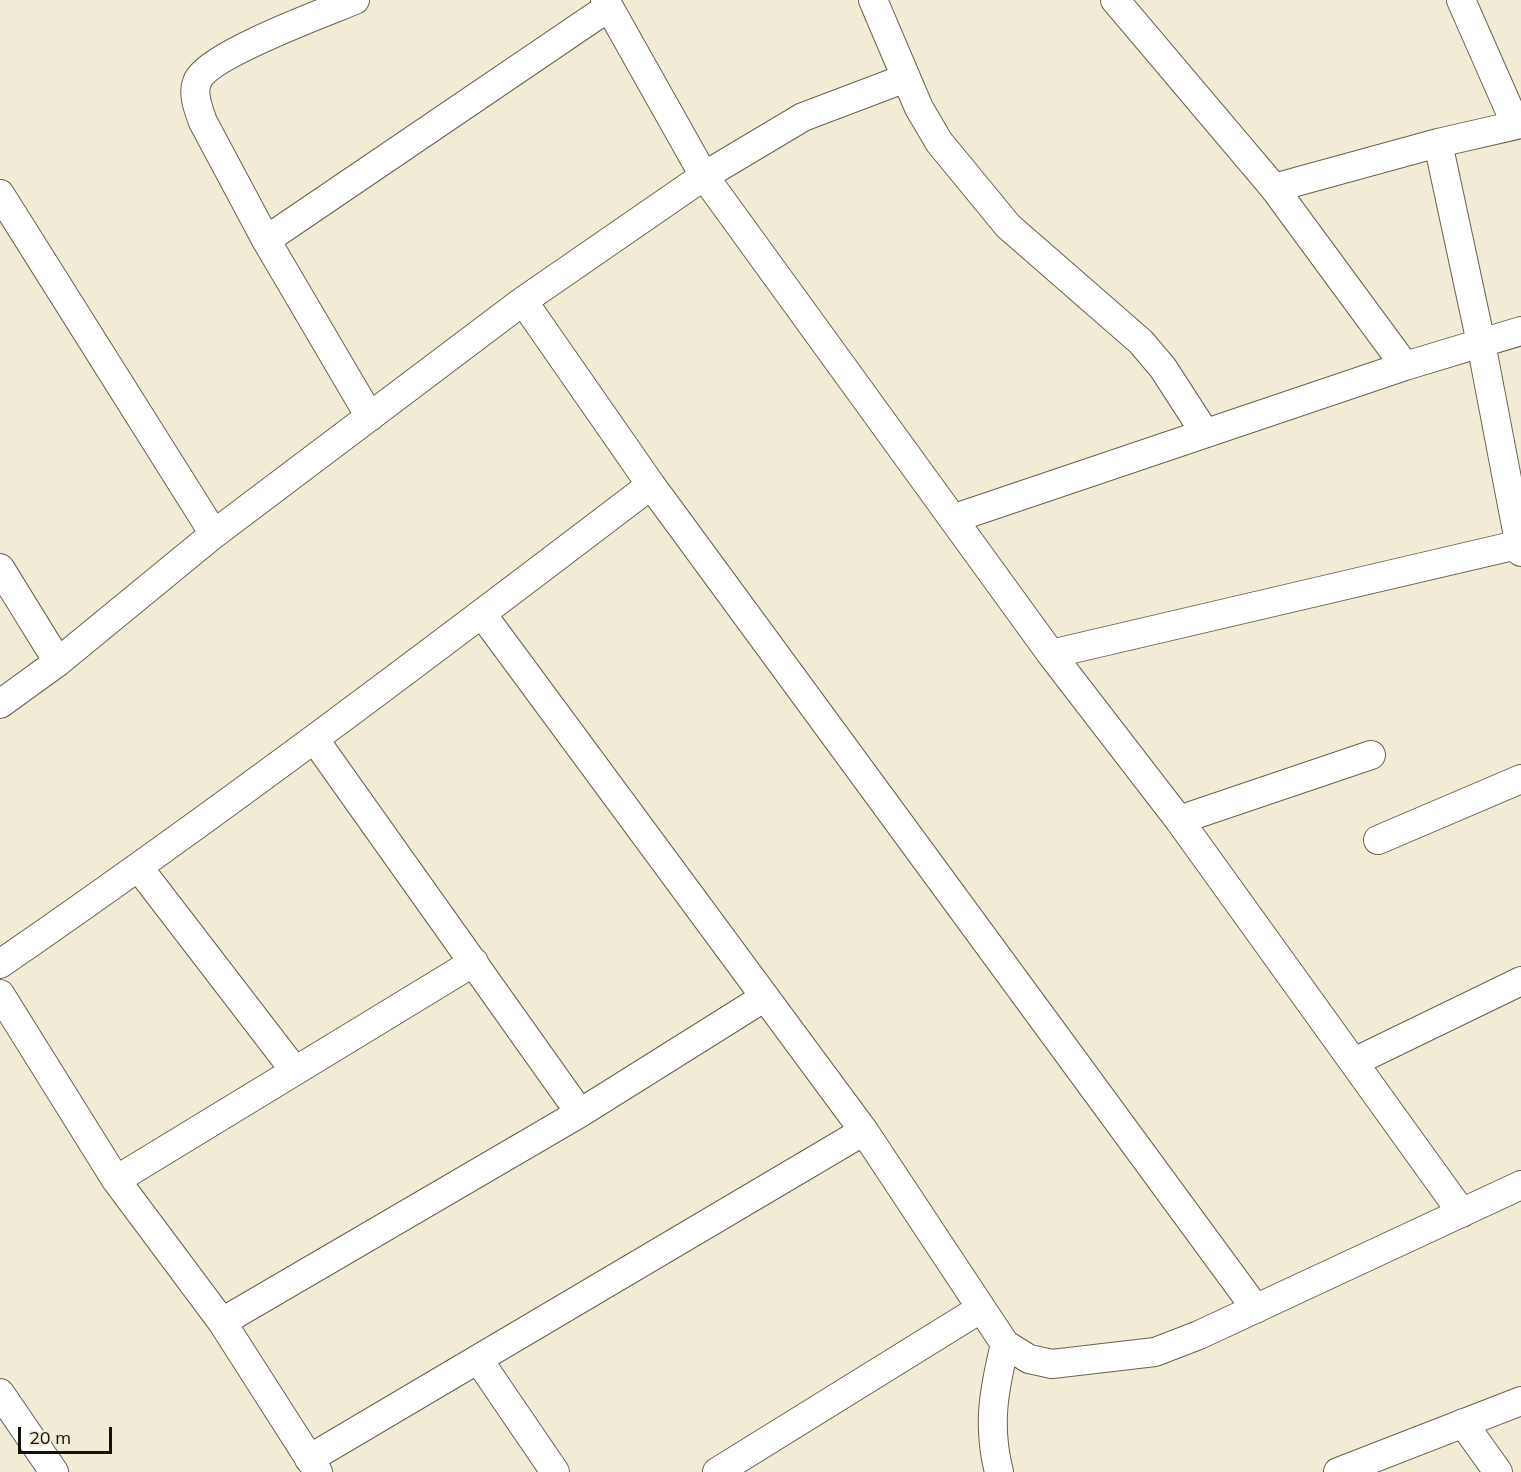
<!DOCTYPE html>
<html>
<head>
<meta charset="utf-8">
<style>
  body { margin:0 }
  #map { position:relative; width:1521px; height:1472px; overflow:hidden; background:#f2ecd6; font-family:Mulish,sans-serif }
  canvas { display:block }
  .scale { position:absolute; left:18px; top:1427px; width:94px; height:27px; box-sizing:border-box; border:3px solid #14120b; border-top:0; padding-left:8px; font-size:18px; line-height:21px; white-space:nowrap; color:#14120b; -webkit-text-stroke:4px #f2ecd6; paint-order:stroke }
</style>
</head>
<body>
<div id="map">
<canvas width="1521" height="1472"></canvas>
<div class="scale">20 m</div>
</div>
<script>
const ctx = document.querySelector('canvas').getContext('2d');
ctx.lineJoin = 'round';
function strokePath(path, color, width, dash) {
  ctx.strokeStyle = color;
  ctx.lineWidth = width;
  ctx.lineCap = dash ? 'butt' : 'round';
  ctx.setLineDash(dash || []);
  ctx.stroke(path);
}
const street = new Path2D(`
  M 355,0 C 326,12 207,55 197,82 C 192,94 199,111 203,122 L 266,240 L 370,417
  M 605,0 L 704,176 L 1051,654 L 1179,820 L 1462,1213
  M 873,0 L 919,108 L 939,142 L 1008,226 L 1141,342 L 1163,368 L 1205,433
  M 1115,0 L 1274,188
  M 1461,0 L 1516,125
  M 1438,143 L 1481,343 L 1521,552
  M 0,194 L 214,534
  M 266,240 L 609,7
  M 523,301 L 651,485 L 1256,1309
  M 1405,366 L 1521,331
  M 955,518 L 1405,366 L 1274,188 L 1438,143 L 1521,124
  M 0,568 L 58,662
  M 482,614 L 864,1131 L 1005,1344 L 1029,1359 L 1052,1364 L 1155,1352 L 1199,1335 L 1521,1185
  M 1051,654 L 1521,544
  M 0,704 L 58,662 L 214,534 L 523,301 L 704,176 L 803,117 L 906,78
  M 315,740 L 580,1113
  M 1179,820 L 1371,755
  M 1378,840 L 1521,779
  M 139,868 L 295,1071
  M 0,964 C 222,811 437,648 651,485
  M 0,994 L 116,1180 L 222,1322 L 318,1472
  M 1354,1062 L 1521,981
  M 116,1180 L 474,962
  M 222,1322 L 580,1113 L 765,997
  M 478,1359 L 555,1472
  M 0,1393 L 54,1472
  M 1463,1423 L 1498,1472
  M 309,1459 L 864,1131
  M 717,1472 L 980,1309
  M 999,1472 C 987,1425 994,1390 1005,1344
  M 1338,1472 L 1521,1401`);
strokePath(street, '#68624f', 30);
strokePath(street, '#fff', 28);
</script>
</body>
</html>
